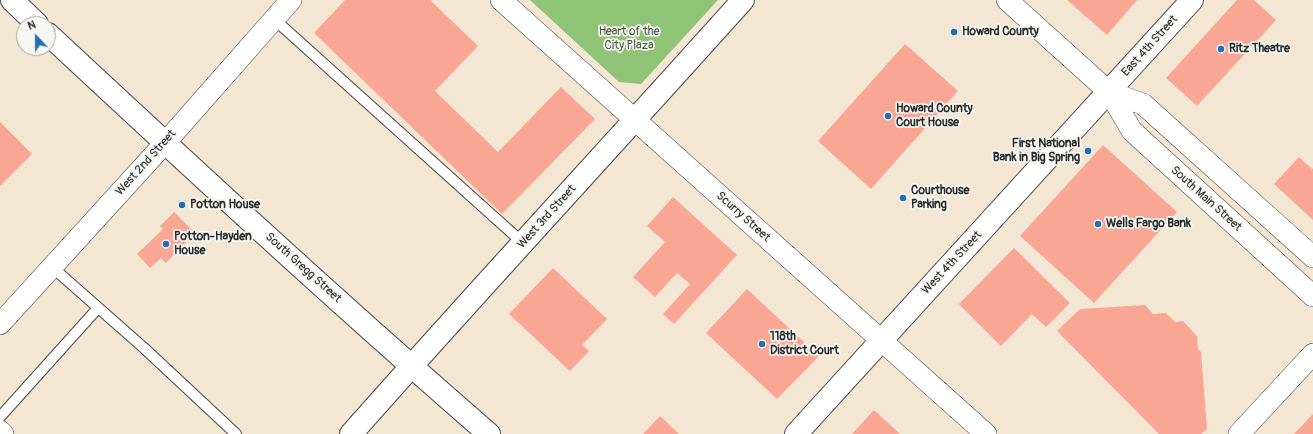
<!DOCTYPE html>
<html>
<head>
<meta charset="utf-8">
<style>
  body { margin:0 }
  #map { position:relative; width:1313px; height:434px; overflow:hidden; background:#f3e7d4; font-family:Pangolin,sans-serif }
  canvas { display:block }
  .north { position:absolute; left:16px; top:16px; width:40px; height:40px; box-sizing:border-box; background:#f6f6f2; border:1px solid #a5a5a2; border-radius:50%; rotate:338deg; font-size:11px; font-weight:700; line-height:16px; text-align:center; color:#2b2b2b }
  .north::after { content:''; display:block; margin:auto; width:14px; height:18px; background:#1f6fb2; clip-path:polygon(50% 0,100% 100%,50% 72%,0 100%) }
</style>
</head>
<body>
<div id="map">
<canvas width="1313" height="434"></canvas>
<div class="north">N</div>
</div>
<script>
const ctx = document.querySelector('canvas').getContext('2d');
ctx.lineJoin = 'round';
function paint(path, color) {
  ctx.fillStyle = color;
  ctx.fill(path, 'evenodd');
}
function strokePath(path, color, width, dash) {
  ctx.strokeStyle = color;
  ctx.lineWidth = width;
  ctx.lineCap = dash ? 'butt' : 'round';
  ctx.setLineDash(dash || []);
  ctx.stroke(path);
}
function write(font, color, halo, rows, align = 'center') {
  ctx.font = font + ' Pangolin,sans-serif';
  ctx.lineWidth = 3.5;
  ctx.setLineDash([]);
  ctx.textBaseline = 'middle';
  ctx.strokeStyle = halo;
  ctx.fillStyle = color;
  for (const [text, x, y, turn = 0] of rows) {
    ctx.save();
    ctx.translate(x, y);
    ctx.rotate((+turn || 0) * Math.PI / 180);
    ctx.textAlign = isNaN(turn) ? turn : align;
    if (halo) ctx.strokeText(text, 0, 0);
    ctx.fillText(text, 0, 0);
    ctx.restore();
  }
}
paint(new Path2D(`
  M 530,0 L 718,0 L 641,84 L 619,82 Z`), '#8fc375');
paint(new Path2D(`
  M 345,0 L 430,0 L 478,46 L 435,91 L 498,152 L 561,87 L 595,119 L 502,214 L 314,33 Z
  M 1067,0 L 1137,0 L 1107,35 Z
  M 1237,0 L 1254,0 L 1276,20 L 1197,106 L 1166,78 Z
  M 905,44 L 958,91 L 871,189 L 818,141 Z
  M 0,122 L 32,154 L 0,186 Z
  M 1103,145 L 1177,212 L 1094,303 L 1020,236 Z
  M 1299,157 L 1312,169 L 1313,168 L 1313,220 L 1274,184 Z
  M 673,197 L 737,255 L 674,324 L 663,314 L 690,284 L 677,273 L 655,297 L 633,277 L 665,242 L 647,226 Z
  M 174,212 L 195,233 L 166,263 L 161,258 L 150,268 L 137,254 L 163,229 L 160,226 Z
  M 1014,248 L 1070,303 L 1046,327 L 1032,314 L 1001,346 L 959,304 Z
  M 553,268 L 607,319 L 582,345 L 589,351 L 570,371 L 509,314 Z
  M 747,289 L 819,356 L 777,399 L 706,333 Z
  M 1145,305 L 1153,314 L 1166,313 L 1175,322 L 1183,321 L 1197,336 L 1198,349 L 1201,352 L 1207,429 L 1201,434 L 1159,434 L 1058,332 L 1058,330 L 1080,309 Z
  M 874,410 L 900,434 L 852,434 Z
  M 1313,414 L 1313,434 L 1294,434 Z
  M 660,416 L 679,434 L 643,434 Z`), '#f9a695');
const service = new Path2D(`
  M 274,19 L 523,243
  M 52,267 L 144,348 L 236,434
  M 0,417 L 98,308`);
const minor = new Path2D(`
  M 501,0 L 986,434
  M 1007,0 L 1109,92 L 1132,131 L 1313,296
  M 1109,92 L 1143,104 L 1313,257
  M 0,324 L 165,143 L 291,0
  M 0,431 L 3,434
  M 1239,434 L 1313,354`);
const secondary = new Path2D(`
  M 351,434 C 480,288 613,145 743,0
  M 796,434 L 1192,0`);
const primary = new Path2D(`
  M 12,0 L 37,24
  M 48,34 C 193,169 339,304 489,434`);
strokePath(service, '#494744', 12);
strokePath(minor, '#494744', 22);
strokePath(secondary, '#494744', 24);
strokePath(primary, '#494744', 24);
strokePath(service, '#fff', 10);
strokePath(minor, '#fff', 21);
strokePath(secondary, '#fff', 22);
strokePath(primary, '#fff', 22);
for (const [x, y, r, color] of [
  [954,32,4,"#1f6fb2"],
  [1221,49,4,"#1f6fb2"],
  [888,116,4,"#1f6fb2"],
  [1088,151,4,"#1f6fb2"],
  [903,198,4,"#1f6fb2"],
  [182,205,4,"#1f6fb2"],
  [1098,224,4,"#1f6fb2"],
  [166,244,4,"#1f6fb2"],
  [762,344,4,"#1f6fb2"]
]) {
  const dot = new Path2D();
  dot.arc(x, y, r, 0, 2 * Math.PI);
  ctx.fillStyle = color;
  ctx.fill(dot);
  strokePath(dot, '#f6f6f2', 1.5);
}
write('12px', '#495941', '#f6f6f2', [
  ["Heart of the",629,32],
  ["City Plaza",629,46]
]);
write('bold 12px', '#2b2b2b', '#f6f6f2', [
  ["Howard County",962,32],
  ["Ritz Theatre",1229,49],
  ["Howard County",896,109],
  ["Court House",896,123],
  ["First National",1080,144,"right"],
  ["Bank in Big Spring",1080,158,"right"],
  ["Courthouse",911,191],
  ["Parking",911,205],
  ["Potton House",190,205],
  ["Wells Fargo Bank",1106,224],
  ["Potton-Hayden",174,237],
  ["House",174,251],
  ["118th",770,337],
  ["District Court",770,351]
], 'left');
write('12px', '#2b2b2b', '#f6f6f2', [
  ["East 4th Street",1150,46,-48],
  ["West 2nd Street",146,163,-48],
  ["South Main Street",1206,199,42],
  ["West 3rd Street",547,217,-48],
  ["Scurry Street",743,217,42],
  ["West 4th Street",952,263,-47],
  ["South Gregg Street",303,268,42]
]);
</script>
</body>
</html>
